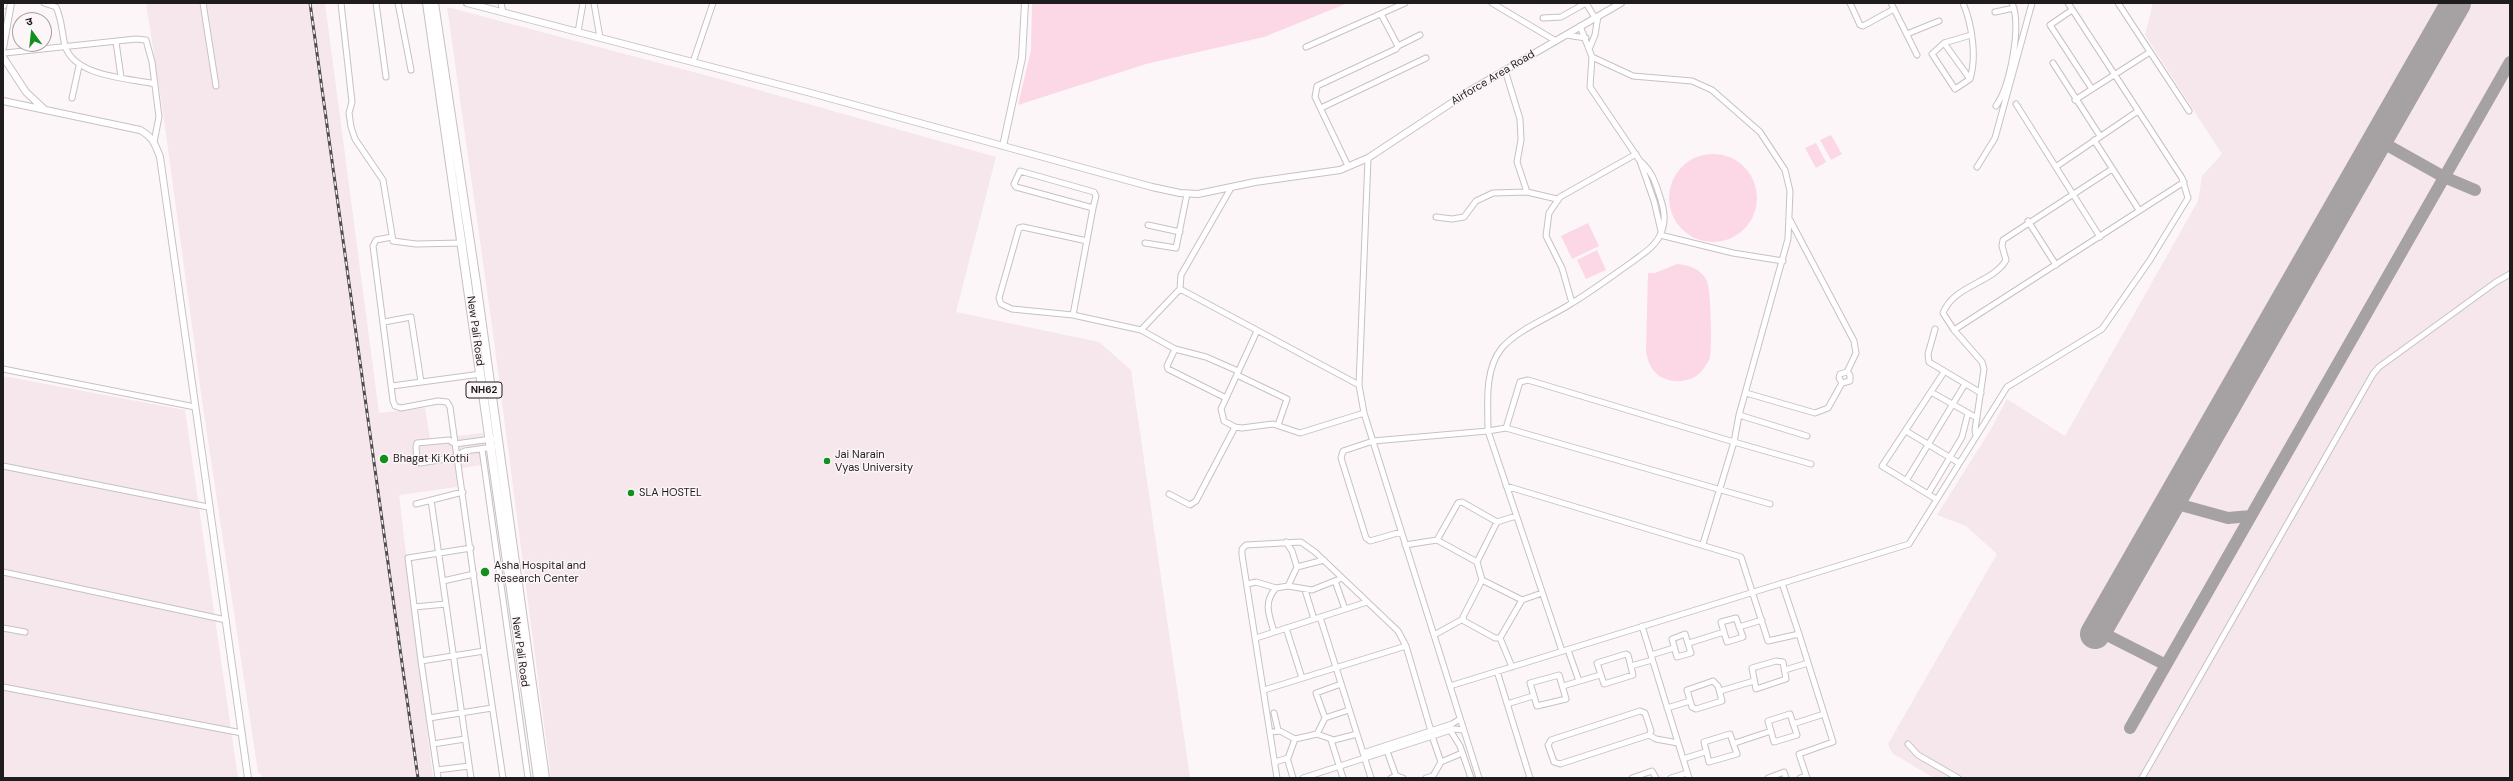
<!DOCTYPE html>
<html>
<head>
<meta charset="utf-8">
<style>
  body { margin:0 }
  #map { position:relative; width:2513px; height:781px; overflow:hidden; background:#fdf6f8; font-family:"DM Sans","Noto Sans Devanagari",sans-serif }
  canvas { display:block }
  .frame { position:absolute; inset:0; border:4px solid #1e1c1c; pointer-events:none }
  .north { position:absolute; left:12px; top:12px; width:40px; height:40px; box-sizing:border-box; background:#fdf6f8; border:1px solid #a49fa0; border-radius:50%; rotate:345deg; font-size:11px; font-weight:700; line-height:16px; text-align:center; color:#1e1c1c }
  .north::after { content:''; display:block; margin:auto; width:14px; height:18px; background:#12901e; clip-path:polygon(50% 0,100% 100%,50% 72%,0 100%) }
</style>
</head>
<body>
<div id="map">
<canvas width="2513" height="781"></canvas>
<div class="frame"></div>
<div class="north">उ</div>
</div>
<script>
const ctx = document.querySelector('canvas').getContext('2d');
ctx.lineJoin = 'round';
function paint(path, color) {
  ctx.fillStyle = color;
  ctx.fill(path, 'evenodd');
}
function strokePath(path, color, width, dash) {
  ctx.strokeStyle = color;
  ctx.lineWidth = width;
  ctx.lineCap = dash ? 'butt' : 'round';
  ctx.setLineDash(dash || []);
  ctx.stroke(path);
}
function write(font, color, halo, rows, align = 'center') {
  ctx.font = font + ' "DM Sans",sans-serif';
  ctx.lineWidth = 3;
  ctx.setLineDash([]);
  ctx.textBaseline = 'middle';
  ctx.strokeStyle = halo;
  ctx.fillStyle = color;
  for (const [text, x, y, turn = 0] of rows) {
    ctx.save();
    ctx.translate(x, y);
    ctx.rotate((+turn || 0) * Math.PI / 180);
    ctx.textAlign = isNaN(turn) ? turn : align;
    if (halo) ctx.strokeText(text, 0, 0);
    ctx.fillText(text, 0, 0);
    ctx.restore();
  }
}
paint(new Path2D(`
  M 146,3 L 325,3 L 379,413 L 425,408 L 430,439 L 483,433 L 488,464 L 456,469 L 457,487 L 399,495 L 433,778 L 264,778 L 258,772 L 203,407 L 163,112 Z
  M 2153,3 L 2510,3 L 2510,778 L 1934,778 L 1892,753 L 1888,744 L 1997,554 L 1966,526 L 1937,515 L 1991,429 L 2007,399 L 2065,436 L 2198,201 L 2202,176 L 2222,154 L 2145,35 Z
  M 447,7 L 716,78 L 996,157 L 956,312 L 1099,342 L 1131,370 L 1190,778 L 551,778 L 493,333 Z
  M 3,376 L 185,410 L 238,778 L 3,778 Z`), '#f5e7ec');
paint(new Path2D(`
  M 1032,3 L 1348,3 L 1264,37 L 1146,64 L 1018,105 L 1031,50 Z
  M 1831,135 L 1842,154 L 1831,160 L 1820,140 Z
  M 1816,143 L 1826,162 L 1816,168 L 1805,148 Z
  M1669 198a44 44 0 1 1 88 0a44 44 0 1 1-88 0Z
  M 1588,223 L 1599,246 L 1572,259 L 1561,236 Z
  M 1597,250 L 1606,270 L 1586,279 L 1577,260 Z
  M 1677,264 C 1690,265 1701,269 1707,281 C 1711,291 1712,347 1710,357 C 1709,361 1706,365 1704,368 C 1694,385 1665,385 1654,371 C 1649,365 1647,358 1646,351 L 1648,273 L 1655,273 Z`), '#fcd7e5');
strokePath(new Path2D(`
  M 2378,140 L 2444,177 L 2475,190
  M 2170,502 L 2228,518 L 2251,516
  M 2097,630 L 2166,665
  M 2130,728 L 2510,62`), '#a6a1a2', 12);
strokePath(new Path2D(`
  M 2095,634 L 2456,3`), '#a6a1a2', 30);
const minor = new Path2D(`
  M 44,3 L 56,7 C 62,20 62,33 65,46 C 75,77 128,78 155,84
  M 203,3 L 216,86
  M 341,3 L 352,102 L 349,113 L 351,127 L 355,139 L 383,180 L 393,241 L 416,244 L 463,243
  M 376,3 L 386,77
  M 398,3 L 411,70
  M 501,3 L 503,12
  M 594,3 L 600,38
  M 1492,3 L 1556,41
  M 1586,3 L 1595,18
  M 1850,3 L 1860,25 L 1863,26 L 1894,9 L 1891,3
  M 1963,3 C 1972,24 1977,57 1970,79 L 1955,89 L 1932,54 L 1944,43 L 1971,35
  M 2118,3 L 2189,111
  M 1894,9 L 1917,55
  M 2072,10 L 2050,25 L 2092,89
  M 1995,12 L 2014,8
  M 1543,18 L 1561,17 L 1586,3
  M 1580,26 L 1592,57 L 1590,87 L 1640,161 L 1654,201 L 1661,231
  M 578,32 L 583,3
  M 1907,34 L 1939,21
  M 1566,35 L 1586,38
  M 116,42 L 121,77
  M 1944,43 L 1970,79
  M 1398,46 L 1420,35
  M 1306,47 L 1405,3
  M 1590,47 L 1595,35 L 1598,16
  M 5,53 L 136,39 L 146,40 L 152,62 L 159,117 L 154,142
  M 1592,57 L 1633,76 L 1692,81 L 1712,90 L 1760,132 L 1785,170 L 1790,191 L 1788,239 L 1739,415 L 1734,442 L 1811,464
  M 693,62 L 713,3
  M 2053,63 L 2100,136
  M 1505,70 L 1520,119 L 1521,140 L 1517,162 L 1527,192 L 1557,199
  M 72,98 L 79,66
  M 2075,100 L 2150,52
  M 2016,104 L 2100,237
  M 1996,106 C 2010,86 2022,26 2012,3
  M 1321,108 L 1426,58
  M 2094,140 L 2139,210
  M 1368,158 L 1359,385 L 1364,413 L 1479,778
  M 1348,166 L 1315,97 L 1317,86 L 1396,49 L 1398,46 L 1381,14
  M 2057,166 L 2138,111
  M 1977,167 L 1995,138 L 2032,3
  M 1020,171 L 1094,192 L 1096,196 L 1093,208 L 1016,187 L 1014,184 Z
  M 1231,188 L 1181,275 L 1180,289 L 1359,385
  M 1436,217 L 1452,219 L 1464,217 L 1476,201 L 1493,193 L 1527,192
  M 1790,220 L 1854,341 L 1856,353 L 1847,372
  M 2028,221 L 2056,265
  M 1148,225 L 1180,232
  M 1660,235 L 1733,253 L 1783,261
  M 392,237 L 376,240 L 373,246 L 393,401 L 395,406 L 401,408 L 438,401 L 447,402 L 450,407 L 484,651
  M 1087,241 L 1023,227 L 1019,228 L 999,298 L 1001,304 L 1012,309 L 1073,315 L 1141,330 L 1180,289
  M 1145,243 L 1176,248 L 1187,194
  M 1572,303 L 1562,268 L 1546,236 L 1549,213 L 1560,197 L 1636,154
  M 1073,315 L 1093,208
  M 384,322 L 411,317 L 421,382
  M 1935,329 L 1928,354 L 1929,362 L 1981,393
  M 1141,330 L 1175,349 L 1206,357 L 1238,371
  M 1954,330 L 2184,182
  M 1257,331 L 1221,409 L 1224,421 L 1235,427 L 1242,428 L 1273,424 L 1300,433 L 1364,413
  M 1175,349 L 1167,366 L 1168,369 L 1226,398
  M 3,369 L 195,407
  M 1237,375 L 1287,399 L 1278,425
  M 1842,383 L 1839,378 L 1840,374 L 1847,372
  M 1842,383 L 1850,381 L 1850,375 L 1847,372
  M 392,386 L 481,374
  M 1931,392 L 1977,418
  M 1746,393 L 1815,413 L 1828,408 L 1842,383
  M 1739,415 L 1807,436
  M 1506,428 L 1520,382 L 1528,380 L 1734,442 L 1703,544
  M 1906,431 L 1959,463
  M 1976,436 L 1975,430 L 1984,369 L 1982,362 L 1954,330 L 1943,313 C 1954,285 1993,283 2006,260 L 2002,246 L 2003,240 L 2112,169
  M 492,439 L 455,444 L 449,440 L 417,443 L 416,447 L 417,461 L 420,463 L 452,458 L 465,451 L 493,447
  M 482,449 L 528,778
  M 3,466 L 208,507
  M 1906,481 L 1965,384
  M 1506,486 L 1741,557 L 1768,641 L 1799,634 L 1833,742 L 1799,754 L 1807,778
  M 1169,494 L 1190,505 L 1196,501 L 1235,427
  M 1928,494 L 1962,437 L 1968,413
  M 1936,499 L 1882,466 L 1944,372
  M 431,500 L 471,778
  M 416,504 L 463,492
  M 1516,516 L 1497,522 L 1462,502 L 1458,503 L 1437,540 L 1477,562 L 1482,580 L 1522,600 L 1542,593
  M 1401,532 L 1370,541 L 1366,538 L 1341,458 L 1343,451 L 1373,441 L 1488,431 C 1488,405 1484,371 1501,349 C 1516,330 1551,317 1572,303 C 1592,291 1612,276 1632,262 C 1641,255 1655,247 1660,235 C 1667,222 1664,208 1659,194 C 1655,181 1651,170 1640,161
  M 1286,542 L 1292,551 L 1297,567 L 1288,586
  M 1405,545 L 1437,540
  M 1477,562 L 1497,522
  M 1297,567 L 1324,560
  M 3,572 L 226,620
  M 1482,580 L 1463,617 L 1464,621 L 1495,638 L 1500,638 L 1522,600
  M 443,581 L 474,574
  M 1335,581 L 1345,609
  M 1782,583 L 1799,634
  M 1247,584 L 1256,582 L 1276,588 L 1288,586 L 1312,590 L 1342,578
  M 1305,590 L 1314,619
  M 414,607 L 446,604
  M 1320,617 L 1371,778
  M 1736,618 L 1743,637 L 1727,642 L 1721,622 Z
  M 1642,626 L 1689,778
  M 1739,627 L 1762,620
  M 3,628 L 25,632
  M 1286,628 L 1302,678
  M 1274,632 C 1269,615 1263,602 1276,588
  M 1685,634 L 1691,653 L 1677,657 L 1672,639 Z
  M 1434,635 L 1463,619
  M 1256,638 L 1367,602
  M 1500,638 L 1512,667
  M 1689,643 L 1724,632
  M 1568,650 L 1579,681
  M 1562,651 L 1488,431 L 1506,428 L 1770,504
  M 1626,654 L 1628,655 L 1633,675 L 1604,684 L 1597,663 Z
  M 1651,655 L 1674,648
  M 421,661 L 408,558 L 471,548
  M 1776,661 L 1783,662 L 1786,679 L 1756,689 L 1752,668 Z
  M 1631,666 L 1652,660
  M 1785,670 L 1808,663
  M 1497,671 L 1530,778
  M 1559,675 L 1566,699 L 1537,706 L 1530,683 Z
  M 1713,681 L 1718,686 L 1722,701 L 1696,709 L 1692,707 L 1687,690 Z
  M 1450,686 L 1909,544 L 2007,387 L 2102,329 L 2150,260 L 2188,198 L 2182,178 L 2068,3
  M 1563,686 L 1600,675
  M 3,687 L 242,733
  M 1264,690 L 1406,646
  M 1720,691 L 1754,681
  M 1507,704 L 1533,696
  M 1667,708 L 1690,701
  M 1640,711 L 1645,713 L 1651,731 L 1649,735 L 1560,764 L 1554,762 L 1548,745 L 1551,740 Z
  M 1274,713 L 1278,730
  M 1790,714 L 1797,735 L 1774,742 L 1768,721 Z
  M 429,718 L 492,708
  M 1325,718 L 1316,693 L 1341,684
  M 1793,724 L 1824,714
  M 1450,730 L 1460,746 L 1471,778
  M 1271,732 L 1280,731 L 1295,739 L 1317,734 L 1334,740 L 1357,734
  M 1317,734 L 1325,718 L 1349,710
  M 1730,734 L 1737,754 L 1709,762 L 1704,742 Z
  M 1649,735 L 1656,739 L 1678,743
  M 1432,736 L 1441,762
  M 1331,740 L 1343,778
  M 1735,743 L 1771,731
  M 433,744 L 465,739
  M 1908,744 L 1918,755 L 1958,778
  M 1387,751 L 1396,776
  M 1363,753 L 1452,724 L 1460,719
  M 1287,758 L 1293,778
  M 1683,759 L 1705,752
  M 1275,762 L 1288,758 L 1295,739
  M 437,770 L 469,766
  M 438,778 L 421,661 L 484,651 L 503,778
  M 1277,778 L 1242,555 L 1242,549 L 1246,545 L 1301,542 L 1315,552 L 1398,631 L 1406,646 L 1431,731
  M 1303,778 L 1454,729 L 1463,730
  M 1391,778 L 1397,776 L 1403,778
  M 1426,778 L 1433,776 L 1441,762 L 1462,753
  M 1632,778 L 1652,771 L 1656,778
  M 1671,778 L 1687,773
  M 1768,778 L 1784,772 L 1786,778
  M 1800,778 L 1806,776
  M 2142,778 L 2373,374 L 2379,367 L 2496,282 L 2510,274`);
const tertiary = new Path2D(`
  M 467,3 L 811,93 L 1152,187 L 1180,193 L 1198,194 L 1255,182 L 1340,170 L 1368,158 L 1471,90 L 1621,3
  M 3,6 L 4,3
  M 3,48 L 11,3
  M 3,57 L 26,92 L 44,109
  M 3,101 L 140,130 C 153,137 155,144 160,157 L 248,778
  M 1003,146 L 1022,58 L 1025,3`);
const trunk = new Path2D(`
  M 427,3 L 538,778
  M 434,3 L 476,282 L 545,778`);
strokePath(minor, '#c8c1c4', 7);
strokePath(tertiary, '#c8c1c4', 8);
strokePath(trunk, '#c8c1c4', 10);
strokePath(minor, '#fff', 5);
strokePath(tertiary, '#fff', 6);
strokePath(trunk, '#fff', 8);
const rail = new Path2D(`
  M 310,3 L 418,778`);
strokePath(rail, '#4f4c4d', 3);
strokePath(rail, '#fdf6f8', 1.5, [4.5]);
for (const [x, y, r, color] of [
  [384,459,5,"#12901e"],
  [827,461,4,"#12901e"],
  [631,493,4,"#12901e"],
  [485,572,5,"#12901e"]
]) {
  const dot = new Path2D();
  dot.arc(x, y, r, 0, 2 * Math.PI);
  ctx.fillStyle = color;
  ctx.fill(dot);
  strokePath(dot, '#fdf6f8', 1.5);
}
for (const [x, y, w] of [
  [484,390,36]
]) {
  const box = new Path2D();
  box.roundRect(x - w / 2, y - 8, w, 16, 3);
  ctx.fillStyle = '#fdf6f8';
  ctx.fill(box);
  strokePath(box, '#1e1c1c', 1);
}
write('bold 10px', '#1e1c1c', null, [
  ["NH62",484,390]
]);
write('11px', '#1e1c1c', '#fdf6f8', [
  ["Airforce Area Road",1493,78,-31],
  ["New Pali Road",475,331,82],
  ["New Pali Road",520,652,82]
]);
write('11px', '#1e1c1c', '#fdf6f8', [
  ["Jai Narain",835,455],
  ["Vyas University",835,468],
  ["Bhagat Ki Kothi",393,459],
  ["SLA HOSTEL",639,493],
  ["Asha Hospital and",494,566],
  ["Research Center",494,579]
], 'left');
</script>
</body>
</html>
